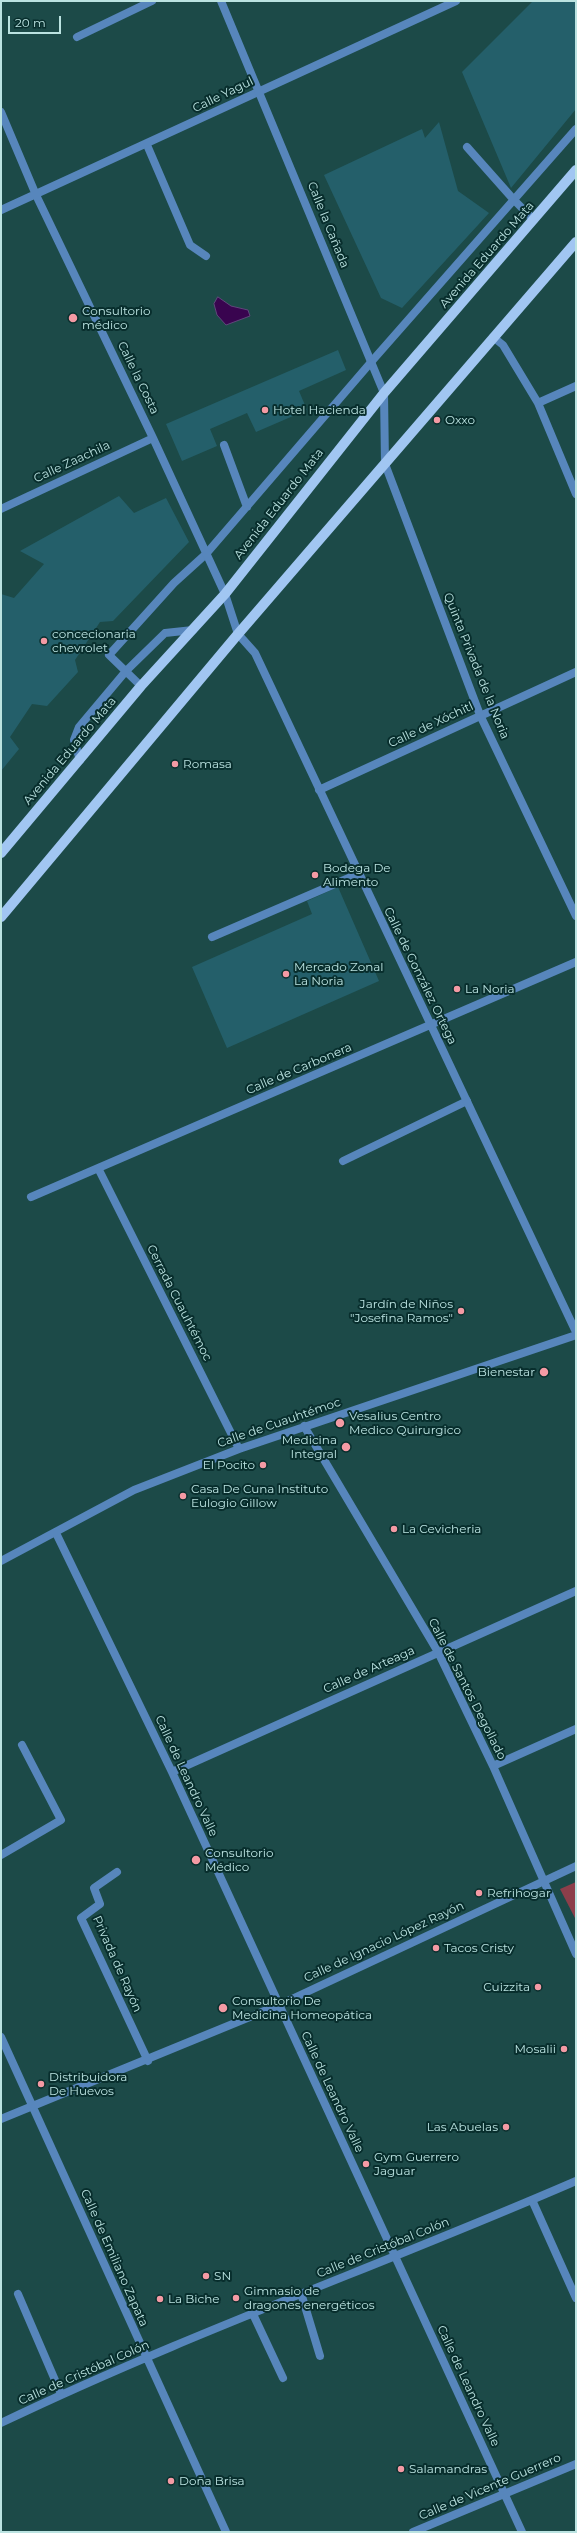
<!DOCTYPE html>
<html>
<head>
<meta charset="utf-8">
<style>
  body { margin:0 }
  #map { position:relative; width:577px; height:2533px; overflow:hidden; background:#1c4a48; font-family:Montserrat,sans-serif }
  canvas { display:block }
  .frame { position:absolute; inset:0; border:2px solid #bbe3e1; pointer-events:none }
  .scale { position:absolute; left:8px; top:16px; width:53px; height:18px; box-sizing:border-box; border:2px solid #bbe3e1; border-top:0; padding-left:5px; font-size:12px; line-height:14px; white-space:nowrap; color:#bbe3e1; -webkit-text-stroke:3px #082e2d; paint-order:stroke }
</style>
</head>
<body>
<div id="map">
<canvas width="577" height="2533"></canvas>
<div class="frame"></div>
<div class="scale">20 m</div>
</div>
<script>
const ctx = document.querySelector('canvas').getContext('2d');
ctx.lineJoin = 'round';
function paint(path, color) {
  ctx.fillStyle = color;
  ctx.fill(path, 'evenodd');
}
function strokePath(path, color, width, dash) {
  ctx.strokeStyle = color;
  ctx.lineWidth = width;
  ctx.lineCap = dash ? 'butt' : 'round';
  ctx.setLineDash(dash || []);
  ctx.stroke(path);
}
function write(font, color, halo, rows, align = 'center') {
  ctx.font = font + ' Montserrat,sans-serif';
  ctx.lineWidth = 4;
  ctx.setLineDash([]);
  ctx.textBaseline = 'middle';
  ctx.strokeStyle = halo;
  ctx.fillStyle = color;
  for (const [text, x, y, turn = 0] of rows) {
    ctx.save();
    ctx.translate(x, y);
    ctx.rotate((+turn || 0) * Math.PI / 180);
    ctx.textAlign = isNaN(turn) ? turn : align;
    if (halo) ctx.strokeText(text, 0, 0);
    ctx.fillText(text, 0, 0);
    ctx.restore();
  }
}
paint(new Path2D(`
  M 576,1882 L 576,1920 L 560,1889 Z`), '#8c3e4a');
const water = new Path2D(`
  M 218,297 L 231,306 L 248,310 L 250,316 L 226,325 L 217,315 L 214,304 Z`);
paint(water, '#39044f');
strokePath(water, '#60477b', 1);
paint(new Path2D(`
  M 533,1 L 576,1 L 576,109 L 511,188 L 462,72 Z
  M 439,122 L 458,191 L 489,213 L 402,308 L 381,298 L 324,175 L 422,129 L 425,138 Z
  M 338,350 L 346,370 L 299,391 L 307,410 L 256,432 L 247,413 L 210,429 L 217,446 L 182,461 L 166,424 Z
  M 119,496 L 134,513 L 166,498 L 189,542 L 113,621 L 100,622 L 75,660 L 78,672 L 47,706 L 32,704 L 10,737 L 19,749 L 1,771 L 1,594 L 14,598 L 44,564 L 20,551 Z
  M 338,887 L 379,981 L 227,1048 L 192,967 L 312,914 L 307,901 Z`), '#245f6a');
strokePath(new Path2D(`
  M 467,147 L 514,200 L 534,220
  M 224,445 L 247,507
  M 141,686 L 109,655 L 174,583 L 206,554 L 372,361 L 576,129
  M 80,760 L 74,740 L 79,727 L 126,671 L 165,633 L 193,630
  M 212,937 L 358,874
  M 343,1161 L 467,1101
  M 1,1855 L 61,1820 L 22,1745`), '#5786bc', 8);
strokePath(new Path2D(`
  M 77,37 L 152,1
  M 1,112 L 36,195 L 153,438 L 225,594 L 238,634 L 255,653 L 576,1332
  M 147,145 L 190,245 L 206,256
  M 1,210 L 456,1
  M 493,337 L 503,345 L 538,403 L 576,494
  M 538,403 L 576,386
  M 385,464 L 480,715 L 576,916
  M 1,509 L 153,438
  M 319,790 L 576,672
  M 98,1168 L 239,1449
  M 31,1197 L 576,962
  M 304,1426 L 438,1652 L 493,1766 L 576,1954
  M 56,1533 L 172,1772 L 522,2532
  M 1,1561 L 134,1490 L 239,1449 L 576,1335
  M 493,1766 L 576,1729
  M 172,1772 L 576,1591
  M 117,1872 L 94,1888 L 100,1904 L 81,1918 L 148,2061
  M 1,2037 L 226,2532
  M 1,2119 L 279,2005 L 576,1866
  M 532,2200 L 576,2298
  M 301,2293 L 320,2356
  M 18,2294 L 61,2394
  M 252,2312 L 283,2378
  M 1,2423 C 189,2333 385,2264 576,2181
  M 413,2532 L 576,2464`), '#5786bc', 8);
strokePath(new Path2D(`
  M 221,1 L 384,393 L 385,464`), '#5786bc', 8);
strokePath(new Path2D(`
  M 1,853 L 141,686 L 225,594 L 384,393 L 576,170
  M 1,917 L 238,634 L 576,242`), '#a1c6f2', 10);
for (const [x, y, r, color] of [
  [73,318,5,"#f49aa4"],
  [265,410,4,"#f49aa4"],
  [437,420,4,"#f49aa4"],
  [44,641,4,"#f49aa4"],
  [175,764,4,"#f49aa4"],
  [315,875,4,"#f49aa4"],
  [286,974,4,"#f49aa4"],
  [457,989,4,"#f49aa4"],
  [461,1311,4,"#f49aa4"],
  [544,1372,5,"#f49aa4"],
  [340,1423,5,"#f49aa4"],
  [346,1447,5,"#f49aa4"],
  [263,1465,4,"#f49aa4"],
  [183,1496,4,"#f49aa4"],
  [394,1529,4,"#f49aa4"],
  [196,1860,5,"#f49aa4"],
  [479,1893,4,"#f49aa4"],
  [436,1948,4,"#f49aa4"],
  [538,1987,4,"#f49aa4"],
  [223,2008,5,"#f49aa4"],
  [564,2049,4,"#f49aa4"],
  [41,2084,4,"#f49aa4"],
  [506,2127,4,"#f49aa4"],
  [366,2164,4,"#f49aa4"],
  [206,2276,4,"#f49aa4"],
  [236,2298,4,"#f49aa4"],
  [160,2299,4,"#f49aa4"],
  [401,2469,4,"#f49aa4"],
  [171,2481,4,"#f49aa4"]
]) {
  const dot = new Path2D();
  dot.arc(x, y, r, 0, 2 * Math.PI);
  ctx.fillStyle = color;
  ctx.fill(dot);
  strokePath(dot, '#082e2d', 1.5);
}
write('12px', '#bbe3e1', '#082e2d', [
  ["Calle Yagul",223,95,-26],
  ["Calle la Cañada",328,225,68],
  ["Avenida Eduardo Mata",487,255,-49],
  ["Calle la Costa",138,378,64],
  ["Calle Zaachila",72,462,-25],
  ["Avenida Eduardo Mata",279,504,-52],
  ["Quinta Privada de la Noria",476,666,68],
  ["Calle de Xóchitl",431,725,-25],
  ["Avenida Eduardo Mata",70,751,-50],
  ["Calle de González Ortega",420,976,64],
  ["Calle de Carbonera",299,1069,-23],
  ["Cerrada Cuauhtémoc",179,1303,63],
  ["Calle de Cuauhtémoc",279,1423,-19],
  ["Calle de Arteaga",369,1670,-24],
  ["Calle de Santos Degollado",467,1689,63],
  ["Calle de Leandro Valle",186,1776,65],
  ["Calle de Ignacio López Rayón",384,1942,-25],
  ["Privada de Rayón",117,1964,66],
  ["Calle de Leandro Valle",332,2092,65],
  ["Calle de Cristóbal Colón",383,2248,-22],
  ["Calle de Emiliano Zapata",114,2258,66],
  ["Calle de Cristóbal Colón",84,2373,-24],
  ["Calle de Leandro Valle",468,2386,65],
  ["Calle de Vicente Guerrero",490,2487,-23]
]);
write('12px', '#bbe3e1', '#082e2d', [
  ["Consultorio",82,311],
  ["médico",82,325],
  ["Hotel Hacienda",273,410],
  ["Oxxo",445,420],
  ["concecionaria",52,634],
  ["chevrolet",52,648],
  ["Romasa",183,764],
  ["Bodega De",323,868],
  ["Alimento",323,882],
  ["Mercado Zonal",294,967],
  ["La Noria",294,981],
  ["La Noria",465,989],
  ["Jardín de Niños",453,1304,"right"],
  ["\"Josefina Ramos\"",453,1318,"right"],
  ["Bienestar",535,1372,"right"],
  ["Vesalius Centro",349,1416],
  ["Medico Quirurgico",349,1430],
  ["Medicina",337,1440,"right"],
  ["Integral",337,1454,"right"],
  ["El Pocito",255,1465,"right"],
  ["Casa De Cuna Instituto",191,1489],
  ["Eulogio Gillow",191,1503],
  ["La Cevicheria",402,1529],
  ["Consultorio",205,1853],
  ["Médico",205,1867],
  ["Refrihogar",487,1893],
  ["Tacos Cristy",444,1948],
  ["Cuizzita",530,1987,"right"],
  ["Consultorio De",232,2001],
  ["Medicina Homeopática",232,2015],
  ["Mosalii",556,2049,"right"],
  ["Distribuidora",49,2077],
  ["De Huevos",49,2091],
  ["Las Abuelas",498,2127,"right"],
  ["Gym Guerrero",374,2157],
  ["Jaguar",374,2171],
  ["SN",214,2276],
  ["Gimnasio de",244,2291],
  ["dragones energéticos",244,2305],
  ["La Biche",168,2299],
  ["Salamandras",409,2469],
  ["Doña Brisa",179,2481]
], 'left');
</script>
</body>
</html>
